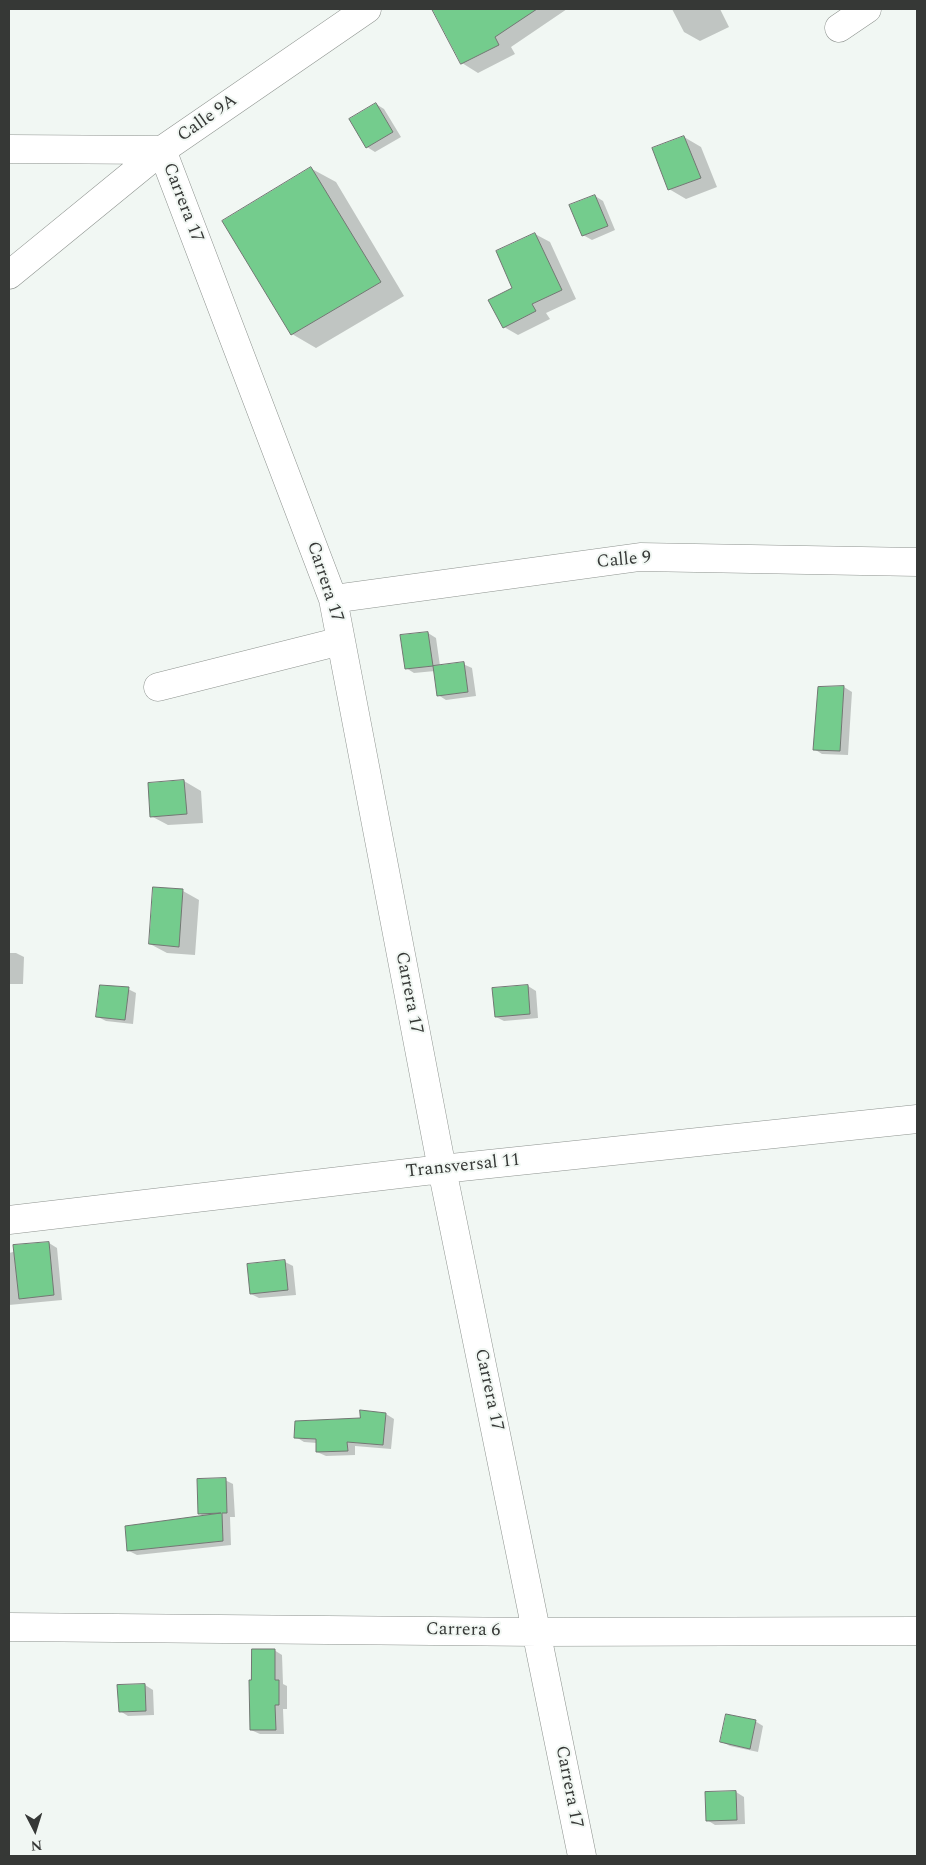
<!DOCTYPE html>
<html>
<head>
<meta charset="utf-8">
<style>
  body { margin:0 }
  #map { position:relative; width:926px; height:1865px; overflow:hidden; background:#f1f7f3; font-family:Spectral,serif }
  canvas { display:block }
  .frame { position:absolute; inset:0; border:10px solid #363836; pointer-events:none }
  .north { position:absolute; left:10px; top:1805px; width:50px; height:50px; -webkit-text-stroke:4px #f1f7f3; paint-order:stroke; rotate:175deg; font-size:14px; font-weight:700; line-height:20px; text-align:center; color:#363836 }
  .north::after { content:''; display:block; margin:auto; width:18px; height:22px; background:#363836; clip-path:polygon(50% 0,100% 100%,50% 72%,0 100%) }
</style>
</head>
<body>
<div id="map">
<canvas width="926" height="1865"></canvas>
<div class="frame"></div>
<div class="north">N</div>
</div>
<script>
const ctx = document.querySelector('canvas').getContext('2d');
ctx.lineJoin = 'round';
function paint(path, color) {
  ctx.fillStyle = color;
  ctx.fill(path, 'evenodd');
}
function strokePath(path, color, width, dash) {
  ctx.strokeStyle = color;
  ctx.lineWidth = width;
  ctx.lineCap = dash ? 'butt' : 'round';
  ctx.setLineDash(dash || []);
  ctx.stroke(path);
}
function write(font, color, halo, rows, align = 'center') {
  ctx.font = font + ' Spectral,serif';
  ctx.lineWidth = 4;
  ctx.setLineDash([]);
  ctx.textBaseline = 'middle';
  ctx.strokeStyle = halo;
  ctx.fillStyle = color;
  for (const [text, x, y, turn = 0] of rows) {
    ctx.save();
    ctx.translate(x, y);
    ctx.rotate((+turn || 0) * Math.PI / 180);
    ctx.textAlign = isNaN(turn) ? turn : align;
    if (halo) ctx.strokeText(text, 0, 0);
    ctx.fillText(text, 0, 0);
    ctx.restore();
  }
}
paint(new Path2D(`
  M 434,9 L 567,9 L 511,47 L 515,54 L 478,73 L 462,63 Z
  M 672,9 L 720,9 L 729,27 L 700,41 L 684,32 Z
  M 376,104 L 384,109 L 401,137 L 375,152 L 367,147 Z
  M 684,137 L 701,147 L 717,187 L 686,199 L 669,189 Z
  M 312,169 L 336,182 L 404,296 L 316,348 L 292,334 Z
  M 595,196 L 603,201 L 615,230 L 592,240 L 583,235 Z
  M 535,234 L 550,242 L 576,299 L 546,313 L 550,319 L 518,335 L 504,327 L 514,288 Z
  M 428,633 L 436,638 L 440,666 L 463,664 L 472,668 L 476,696 L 446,700 L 438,695 L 435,671 L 414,673 L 406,668 Z
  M 844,687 L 852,692 L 848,755 L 822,754 L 814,749 Z
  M 184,781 L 201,791 L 203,823 L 168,825 L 151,816 L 150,784 Z
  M 183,891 L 199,900 L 195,955 L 167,953 L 150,944 Z
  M 9,953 L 16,953 L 24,957 L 23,984 L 9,984 Z
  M 528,986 L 536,991 L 538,1018 L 504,1021 L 496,1017 Z
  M 128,989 L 136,993 L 133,1024 L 106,1021 L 98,1017 Z
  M 49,1243 L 57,1248 L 62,1300 L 9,1305 L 9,1253 Z
  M 285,1262 L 293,1266 L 296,1295 L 259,1298 L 251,1294 Z
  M 386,1414 L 394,1419 L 391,1449 L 355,1446 L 355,1455 L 326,1456 L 317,1452 L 317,1443 L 304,1442 L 296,1437 Z
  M 225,1480 L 233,1484 L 235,1517 L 230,1517 L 231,1545 L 137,1555 L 129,1551 L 205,1517 L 199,1513 Z
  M 274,1650 L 282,1655 L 283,1684 L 287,1686 L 287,1709 L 283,1709 L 284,1734 L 260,1734 L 251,1730 Z
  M 145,1685 L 153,1690 L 154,1715 L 128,1716 L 120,1711 Z
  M 755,1721 L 763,1726 L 758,1752 L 730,1746 L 722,1742 Z
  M 736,1792 L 744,1797 L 745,1824 L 715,1825 L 707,1820 L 706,1793 Z`), '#0003');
const building = new Path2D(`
  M 432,9 L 537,9 L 495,37 L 499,45 L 461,64 Z
  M 376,103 L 393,132 L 366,148 L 349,119 Z
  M 684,136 L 701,178 L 668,190 L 652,148 Z
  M 311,167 L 381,282 L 291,335 L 222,221 Z
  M 595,195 L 608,226 L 582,236 L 569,205 Z
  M 535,233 L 562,290 L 532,304 L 536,311 L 503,328 L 488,300 L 512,288 L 496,251 Z
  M 428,632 L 433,666 L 405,669 L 400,635 Z
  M 464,662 L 468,692 L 437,696 L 433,666 Z
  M 844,686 L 840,751 L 813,750 L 818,687 Z
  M 184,780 L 187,814 L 150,817 L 148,783 Z
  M 153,887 L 183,889 L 179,947 L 149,944 Z
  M 100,985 L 129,987 L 125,1020 L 96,1017 Z
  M 528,985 L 530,1014 L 495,1017 L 492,988 Z
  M 49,1242 L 54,1295 L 19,1299 L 13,1245 Z
  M 285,1260 L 288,1290 L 250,1294 L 247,1264 Z
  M 360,1410 L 386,1413 L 383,1445 L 347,1442 L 348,1451 L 316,1452 L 316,1439 L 294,1438 L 295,1421 L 360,1418 Z
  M 226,1478 L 227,1513 L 222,1513 L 223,1541 L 127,1551 L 125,1526 L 221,1513 L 198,1514 L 197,1479 Z
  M 252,1649 L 275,1649 L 275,1680 L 279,1680 L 279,1705 L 275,1705 L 276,1730 L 250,1730 L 249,1680 L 251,1680 Z
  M 145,1684 L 146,1711 L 119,1712 L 117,1685 Z
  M 726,1714 L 756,1720 L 750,1749 L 720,1742 Z
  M 736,1791 L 737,1820 L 706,1821 L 705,1792 Z`);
paint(building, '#74cc8d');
strokePath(building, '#727773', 1);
const minor = new Path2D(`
  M 839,28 L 867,9
  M 9,149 L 162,150 L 333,599 L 442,1169 L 582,1856
  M 9,275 L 162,150 L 367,9
  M 333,599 L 640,557 L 917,562
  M 158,687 L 341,641
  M 9,1220 L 442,1169 L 917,1119
  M 9,1627 L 538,1632 L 917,1631`);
strokePath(minor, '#8e938f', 29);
strokePath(minor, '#fff', 28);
write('18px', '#363836', '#f1f7f3', [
  ["Calle 9A",208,119,-35],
  ["Carrera 17",182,203,69],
  ["Calle 9",624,561,-5],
  ["Carrera 17",324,582,72],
  ["Carrera 17",408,993,79],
  ["Transversal 11",463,1167,-6],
  ["Carrera 17",488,1390,78],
  ["Carrera 6",463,1631,1],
  ["Carrera 17",568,1787,79]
]);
</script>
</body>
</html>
